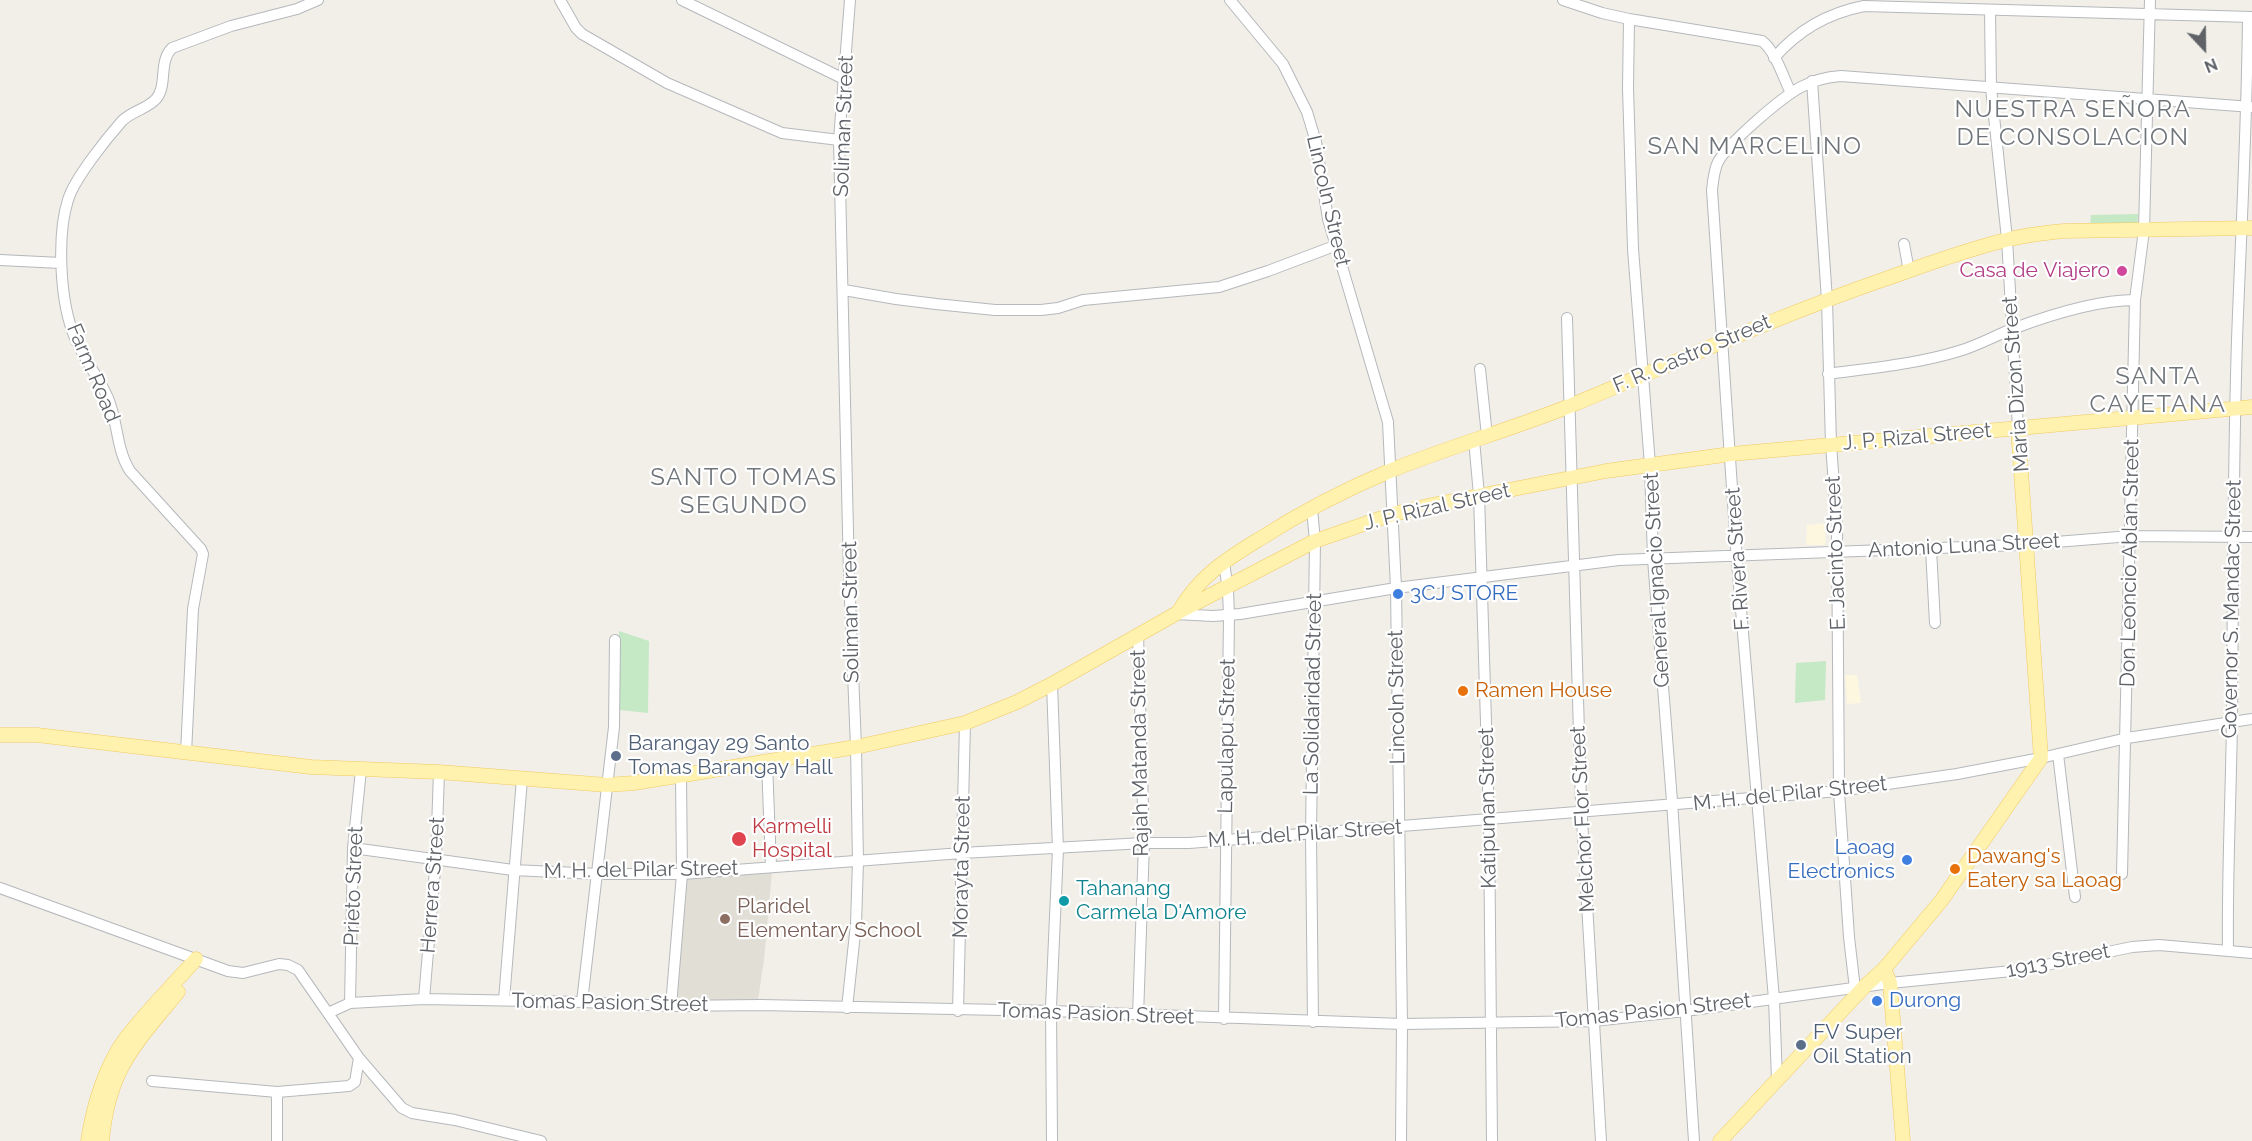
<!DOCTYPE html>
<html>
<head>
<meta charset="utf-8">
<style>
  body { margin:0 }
  #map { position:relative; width:2252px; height:1141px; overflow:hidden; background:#f1efe8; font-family:Raleway,sans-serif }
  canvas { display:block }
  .north { position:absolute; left:2174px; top:18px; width:60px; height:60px; -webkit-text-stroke:4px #fff; paint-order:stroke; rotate:158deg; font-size:16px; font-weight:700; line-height:24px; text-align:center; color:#5f6368 }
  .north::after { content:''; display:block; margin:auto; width:21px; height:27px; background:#5f6368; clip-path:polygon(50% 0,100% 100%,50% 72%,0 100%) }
</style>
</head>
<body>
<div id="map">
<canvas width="2252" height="1141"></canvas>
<div class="north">N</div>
</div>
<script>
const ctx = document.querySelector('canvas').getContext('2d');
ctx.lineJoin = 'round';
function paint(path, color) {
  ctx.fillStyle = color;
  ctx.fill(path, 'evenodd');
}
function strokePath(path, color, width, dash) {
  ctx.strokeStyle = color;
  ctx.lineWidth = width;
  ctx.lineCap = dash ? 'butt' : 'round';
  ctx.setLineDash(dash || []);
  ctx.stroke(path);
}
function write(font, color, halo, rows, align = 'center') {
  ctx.font = font + ' Raleway,sans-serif';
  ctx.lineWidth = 4.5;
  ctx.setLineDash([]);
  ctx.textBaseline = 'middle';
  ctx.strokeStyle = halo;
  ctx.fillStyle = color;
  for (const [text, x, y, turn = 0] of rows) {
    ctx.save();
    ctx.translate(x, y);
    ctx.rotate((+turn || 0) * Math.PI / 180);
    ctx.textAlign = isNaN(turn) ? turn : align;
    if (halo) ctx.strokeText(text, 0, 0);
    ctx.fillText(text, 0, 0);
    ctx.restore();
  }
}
paint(new Path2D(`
  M 1826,523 L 1825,545 L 1806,545 L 1807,525 Z
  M 1845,675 L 1857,675 L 1861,703 L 1847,704 Z`), '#fef7e0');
paint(new Path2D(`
  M 772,872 L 764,960 L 758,1000 L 676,1003 L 684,878 Z`), '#e1ded6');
paint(new Path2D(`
  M 2138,214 L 2137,226 L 2090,227 L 2091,215 Z
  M 619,631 L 649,641 L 648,713 L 620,710 Z
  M 1826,661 L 1825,700 L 1795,703 L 1796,663 Z`), '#c5e8c5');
const minor = new Path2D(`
  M 560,0 L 576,28 L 582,34 L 667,83 L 782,133 L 839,140
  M 682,0 L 844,79
  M 1230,0 L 1283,64 L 1307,112 L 1316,142 L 1328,219 L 1388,422 L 1396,588 L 1402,1024 L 1401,1141
  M 1563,0 L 1602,13 L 1629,19 L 1762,41 C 1776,52 1783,77 1791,93
  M 1990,10 L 1991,88 L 2007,239 L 2018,428
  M 1629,19 L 1628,88 L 1633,249 L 1650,465 L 1653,559 L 1672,801 L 1694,1141
  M 1774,58 C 1798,30 1828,13 1864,6 L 2252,17
  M 1812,81 L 1827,300 L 1831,444 L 1837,528 L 1839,791 L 1849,937 L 1855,989
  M 1904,244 L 1909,271
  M 0,260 L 61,263
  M 844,290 L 896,299 L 936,304 L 995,310 L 1041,310 L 1058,308 L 1083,300 L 1219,287 L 1268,271 L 1337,245
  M 1567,318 L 1581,802 L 1601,1141
  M 1480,369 L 1487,436
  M 1828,374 C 1872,368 1917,364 1959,351 C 1979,345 1996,335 2015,328 C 2050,315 2098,300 2135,300
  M 1474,440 L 1479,495 L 1489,820 L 1492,1141
  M 1312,509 L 1315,541 L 1311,835 L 1313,1022
  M 1931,549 L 1935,623
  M 1224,562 L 1228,591 L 1229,616 L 1224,1019
  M 1175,614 L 1213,616 L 1240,614 L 1396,588 L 1619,560 L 2018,545 L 2131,536 L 2252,537
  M 1138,634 L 1144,843 L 1138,1016
  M 186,753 L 193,609 L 203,554 L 201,549 L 130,471 C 116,449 118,422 108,398 C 98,375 80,355 72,330 C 60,296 57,234 68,200 C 74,179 107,138 122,121 C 132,111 147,109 156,99 C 168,85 158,62 172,48 L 231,26 L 297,9 L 318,0
  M 2058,754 L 2075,897
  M 767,762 L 771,867
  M 353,848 L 513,870 L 598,874 L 682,874 L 962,853 L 1144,843 L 1189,843 L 1839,791 L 1957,774 L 2041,758 L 2127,738 L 2252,719
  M 2122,874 L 2135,300 L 2144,230 L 2150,0
  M 0,888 L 228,971 L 243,973 L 279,964 L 288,965 L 298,970 L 359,1058 L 402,1108 L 412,1113 L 455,1120 L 541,1141
  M 2228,950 C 2227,873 2231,797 2232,720 C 2233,593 2233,467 2237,340 C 2241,232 2247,125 2248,17
  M 424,999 L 436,858 L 439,772
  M 504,1000 L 522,779
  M 582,1002 L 614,727 L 615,640
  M 350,1003 L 353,848 L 361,770
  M 671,1006 L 682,874 L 681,776
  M 847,1008 L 856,924 L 858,862 L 856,747 L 849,574 L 839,140 L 850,0
  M 958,1011 L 965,723
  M 328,1013 L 350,1003 L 424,999 L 582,1002 L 671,1006 L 760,1005 L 1051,1011 L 1402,1024 L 1594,1021 L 1685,1011 L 1890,983 L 2022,970 L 2132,947 L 2159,945 L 2252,953
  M 1777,1080 L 1774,999 L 1737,562 L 1712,190 C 1713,181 1714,170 1718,162 C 1728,143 1782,97 1801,87 C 1814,80 1827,77 1841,76 L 2252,107
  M 152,1081 L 277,1092 L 349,1086 L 355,1082 L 359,1058
  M 277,1092 L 277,1141
  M 1052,1141 L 1051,1007 L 1058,849 L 1052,684`);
const major = new Path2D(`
  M 1179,611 C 1199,577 1225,560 1258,540 C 1300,513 1346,489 1392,470 C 1451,446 1513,429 1572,405 C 1676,362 1778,316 1885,279 C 1925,265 1965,250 2006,240 C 2024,235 2044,233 2064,231 L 2252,228
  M 0,735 L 37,735 L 311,767 L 439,772 L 607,785 L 634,783 L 856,747 L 965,723 L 1017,702 L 1052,684 L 1186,608 L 1315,541 L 1393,514 L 1432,505 L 1606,471 L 1731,454 L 2252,407
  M 1884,969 L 1890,983 L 1903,1141
  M 88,1141 C 93,1107 105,1066 126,1038 C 147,1011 173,985 196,959
  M 102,1141 C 108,1070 135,1044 178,992
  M 1720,1141 L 1864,987 L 1884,969 L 1941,901 L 2041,758 L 2018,428`);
strokePath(minor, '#b5b8bc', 12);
strokePath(major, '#f2c960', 15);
strokePath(minor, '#fff', 10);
strokePath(major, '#fff2af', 14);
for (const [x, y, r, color] of [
  [2122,271,6,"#d1479c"],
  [1398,594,6,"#3f7fe0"],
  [1463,691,6,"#e8710a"],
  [616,756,6,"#5c6f8a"],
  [739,839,8,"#e0444e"],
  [1907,860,6,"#3f7fe0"],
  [1955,869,6,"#e8710a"],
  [1064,901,6,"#0f9aa8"],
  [725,919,6,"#8d6e63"],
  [1877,1001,6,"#3f7fe0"],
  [1801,1045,6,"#5c6f8a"]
]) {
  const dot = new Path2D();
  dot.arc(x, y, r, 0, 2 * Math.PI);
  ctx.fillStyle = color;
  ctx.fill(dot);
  strokePath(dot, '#fff', 2);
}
write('21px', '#5f6368', '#fff', [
  ["Soliman Street",844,126,-88],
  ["Lincoln Street",1328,201,77],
  ["F. R. Castro Street",1692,354,-23],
  ["Farm Road",93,373,67],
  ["Maria Dizon Street",2016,384,-94],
  ["J. P. Rizal Street",1917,437,-5],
  ["J. P. Rizal Street",1437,507,-13],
  ["Antonio Luna Street",1964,546,-3],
  ["E. Jacinto Street",1836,553,-92],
  ["F. Rivera Street",1738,559,-94],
  ["Don Leoncio Ablan Street",2130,563,-89],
  ["General Ignacio Street",1657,580,-93],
  ["Governor S. Mandac Street",2232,609,-89],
  ["Soliman Street",851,612,-91],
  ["La Solidaridad Street",1313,694,-89],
  ["Lincoln Street",1397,697,-91],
  ["Lapulapu Street",1227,736,-89],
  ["Rajah Matanda Street",1140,753,-91],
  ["M. H. del Pilar Street",1790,794,-6],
  ["Katipunan Street",1488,808,-91],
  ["Melchor Flor Street",1583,819,-93],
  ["M. H. del Pilar Street",1305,834,-4],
  ["Morayta Street",962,867,-89],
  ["M. H. del Pilar Street",641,870,-1],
  ["Herrera Street",433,885,-86],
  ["Prieto Street",354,886,-88],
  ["1913 Street",2058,961,-11],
  ["Tomas Pasion Street",610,1003,1],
  ["Tomas Pasion Street",1653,1011,-6],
  ["Tomas Pasion Street",1096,1014,2]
]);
write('21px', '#b23c85', '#fff', [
  ["Casa de Viajero",2110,271]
], 'right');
write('21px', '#366cbe', '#fff', [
  ["3CJ STORE",1410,594],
  ["Laoag",1895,848,"right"],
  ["Electronics",1895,872,"right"],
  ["Durong",1889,1001]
], 'left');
write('21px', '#c56008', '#fff', [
  ["Ramen House",1475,691],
  ["Dawang's",1967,857],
  ["Eatery sa Laoag",1967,881]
], 'left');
write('21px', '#4e5e75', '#fff', [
  ["Barangay 29 Santo",628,744],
  ["Tomas Barangay Hall",628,768],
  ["FV Super",1813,1033],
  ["Oil Station",1813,1057]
], 'left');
write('21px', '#be3a42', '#fff', [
  ["Karmelli",752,827],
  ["Hospital",752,851]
], 'left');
write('21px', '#0d838f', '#fff', [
  ["Tahanang",1076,889],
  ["Carmela D'Amore",1076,913]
], 'left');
write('21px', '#785e54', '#fff', [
  ["Plaridel",737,907],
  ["Elementary School",737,931]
], 'left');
ctx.letterSpacing = '1.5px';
write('24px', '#70757a', '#fff', [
  ["NUESTRA SEÑORA",2073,110],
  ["DE CONSOLACION",2073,138],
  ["SAN MARCELINO",1755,147],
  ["SANTA",2158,377],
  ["CAYETANA",2158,405],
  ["SANTO TOMAS",744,478],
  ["SEGUNDO",744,506]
]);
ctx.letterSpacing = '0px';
</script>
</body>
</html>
